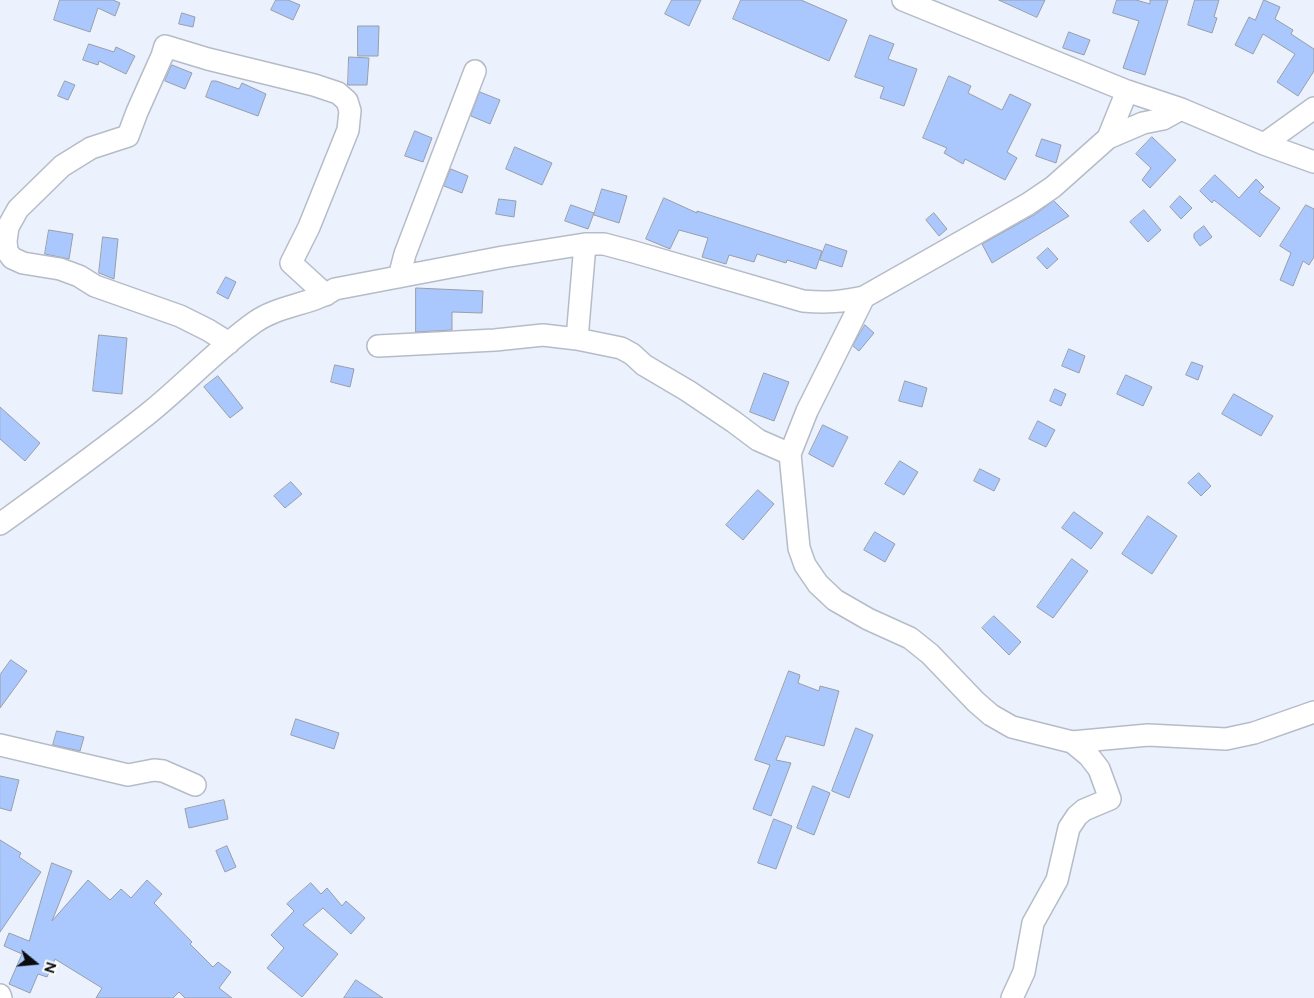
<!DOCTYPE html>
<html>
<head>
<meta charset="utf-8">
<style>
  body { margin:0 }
  #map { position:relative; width:1314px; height:998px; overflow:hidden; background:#ebf2fd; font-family:Figtree,sans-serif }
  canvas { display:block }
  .north { position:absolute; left:10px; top:938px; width:50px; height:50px; -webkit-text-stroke:4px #fff; paint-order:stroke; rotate:107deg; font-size:14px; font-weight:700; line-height:20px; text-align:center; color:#0a0c0f }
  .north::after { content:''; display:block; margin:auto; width:18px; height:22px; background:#0a0c0f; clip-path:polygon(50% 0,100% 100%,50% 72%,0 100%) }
</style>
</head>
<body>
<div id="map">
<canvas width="1314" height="998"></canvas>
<div class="north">N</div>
</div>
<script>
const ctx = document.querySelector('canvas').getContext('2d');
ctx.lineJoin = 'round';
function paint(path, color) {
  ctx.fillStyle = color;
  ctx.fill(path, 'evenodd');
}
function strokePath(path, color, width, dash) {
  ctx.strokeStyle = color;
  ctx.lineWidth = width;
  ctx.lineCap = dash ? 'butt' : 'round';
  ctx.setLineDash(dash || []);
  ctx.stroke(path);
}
const building = new Path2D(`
  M 60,0 L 113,0 L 120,3 L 115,16 L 98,8 L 90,32 L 54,20 Z
  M 276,0 L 288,0 L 300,5 L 293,20 L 271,10 Z
  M 672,0 L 701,0 L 689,26 L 665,14 Z
  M 741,0 L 801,0 L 847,20 L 829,61 L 733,19 Z
  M 999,0 L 1045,0 L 1037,17 Z
  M 1117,0 L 1136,0 L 1150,4 L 1150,0 L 1168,0 L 1145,75 L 1123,68 L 1139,21 L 1113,13 Z
  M 1195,0 L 1219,0 L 1214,17 L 1217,18 L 1212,33 L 1188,25 Z
  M 1264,0 L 1280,7 L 1275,19 L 1293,30 L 1291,34 L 1314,49 L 1314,71 L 1298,96 L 1277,82 L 1295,54 L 1263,34 L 1253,54 L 1235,45 L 1249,17 L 1255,20 Z
  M 182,13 L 195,17 L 193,27 L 179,24 Z
  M 358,26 L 379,26 L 378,56 L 358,56 Z
  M 1069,32 L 1090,40 L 1084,55 L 1063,48 Z
  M 870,35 L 894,44 L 888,59 L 917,69 L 904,106 L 880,98 L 884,87 L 855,77 Z
  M 89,44 L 114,52 L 116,47 L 135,56 L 126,74 L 99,61 L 98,65 L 83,60 Z
  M 349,57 L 369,58 L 367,85 L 348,85 Z
  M 172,65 L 192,73 L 185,89 L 165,81 Z
  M 949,76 L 971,86 L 968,93 L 1002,110 L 1010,94 L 1031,104 L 1007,152 L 1017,158 L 1005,180 L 965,159 L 963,164 L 944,153 L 947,148 L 923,138 Z
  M 65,81 L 75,85 L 68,100 L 58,96 Z
  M 212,81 L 216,81 L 239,89 L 242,83 L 266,94 L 258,116 L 206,97 Z
  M 480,92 L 500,100 L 490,124 L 471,116 Z
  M 415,131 L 432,138 L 423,162 L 405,156 Z
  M 1152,137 L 1176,160 L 1150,188 L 1142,180 L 1151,168 L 1136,154 Z
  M 1042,139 L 1061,145 L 1056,163 L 1036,156 Z
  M 515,147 L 552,163 L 542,185 L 506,169 Z
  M 451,169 L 468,176 L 462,193 L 444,186 Z
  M 1215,175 L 1239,198 L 1256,179 L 1264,187 L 1259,192 L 1280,208 L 1260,237 L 1214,200 L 1212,203 L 1200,191 Z
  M 602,189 L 627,196 L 619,223 L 594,215 Z
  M 1180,196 L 1192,208 L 1181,219 L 1170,207 Z
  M 664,198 L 697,213 L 697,211 L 822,251 L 816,269 L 787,260 L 786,263 L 757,254 L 754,262 L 729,255 L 726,264 L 702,257 L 708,238 L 679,230 L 670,249 L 646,239 Z
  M 499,199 L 516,201 L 514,217 L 496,214 Z
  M 1054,201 L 1069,216 L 992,263 L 982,244 L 1034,215 Z
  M 571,205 L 594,213 L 588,229 L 565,221 Z
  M 1306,205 L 1314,209 L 1314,257 L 1309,265 L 1303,261 L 1293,286 L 1280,280 L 1291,253 L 1280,246 Z
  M 1144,210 L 1161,230 L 1148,242 L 1130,222 Z
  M 934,213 L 947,229 L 939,236 L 926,220 Z
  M 1204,226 L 1212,237 L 1200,246 L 1194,238 L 1194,234 Z
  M 49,230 L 73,234 L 69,259 L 45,254 Z
  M 103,237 L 118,239 L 114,279 L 99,273 Z
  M 826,244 L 847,251 L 842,267 L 820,260 Z
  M 1048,248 L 1058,259 L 1047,269 L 1037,258 Z
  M 226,277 L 236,282 L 228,299 L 217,293 Z
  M 416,288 L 483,291 L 482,313 L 452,312 L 452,330 L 416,332 Z
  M 865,325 L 874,333 L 859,351 L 853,346 Z
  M 99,335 L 127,338 L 122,394 L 93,391 Z
  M 1069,349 L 1085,356 L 1079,373 L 1062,366 Z
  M 1192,362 L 1203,366 L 1198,380 L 1186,375 Z
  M 335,365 L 354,369 L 350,387 L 331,382 Z
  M 764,373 L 789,382 L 774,421 L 750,412 Z
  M 1126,375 L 1152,387 L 1143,406 L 1117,394 Z
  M 218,376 L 243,408 L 230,418 L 204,387 Z
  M 905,381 L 927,388 L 922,407 L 899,401 Z
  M 1055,389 L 1066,394 L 1061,406 L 1050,401 Z
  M 1234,394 L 1273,416 L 1261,436 L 1222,414 Z
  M 0,407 L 40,443 L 25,461 L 0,439 Z
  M 1038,421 L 1055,430 L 1046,447 L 1029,439 Z
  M 823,425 L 848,437 L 833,467 L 809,454 Z
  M 900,461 L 918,472 L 904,495 L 885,484 Z
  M 980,469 L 1000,479 L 994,491 L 974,481 Z
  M 1199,473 L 1211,486 L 1201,496 L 1188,483 Z
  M 291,482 L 302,494 L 285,508 L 274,496 Z
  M 758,490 L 774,504 L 743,540 L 726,525 Z
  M 1074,512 L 1103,533 L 1091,549 L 1062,528 Z
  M 1148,516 L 1177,536 L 1152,574 L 1122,554 Z
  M 875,532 L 895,544 L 885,562 L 864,550 Z
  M 1072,559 L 1088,571 L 1053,618 L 1037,607 Z
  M 994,616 L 1021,642 L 1009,655 L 982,628 Z
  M 11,660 L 27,671 L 0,708 L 0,675 Z
  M 789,671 L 800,675 L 798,683 L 819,691 L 820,686 L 839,691 L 824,746 L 786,736 L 776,760 L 791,763 L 771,816 L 753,809 L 770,765 L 755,760 Z
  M 296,719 L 339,733 L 334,749 L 291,735 Z
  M 856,728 L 873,735 L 849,798 L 832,791 Z
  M 57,731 L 84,737 L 80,751 L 53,745 Z
  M 0,776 L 19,780 L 11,811 L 0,808 Z
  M 813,786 L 830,793 L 814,835 L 797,828 Z
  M 224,800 L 228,819 L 189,828 L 185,809 Z
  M 774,819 L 792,826 L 776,869 L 758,863 Z
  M 0,840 L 21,853 L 19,857 L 41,872 L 0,932 Z
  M 227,846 L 236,867 L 225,872 L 216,851 Z
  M 52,863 L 72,871 L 52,921 L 88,880 L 110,900 L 121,889 L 131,898 L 147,880 L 162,894 L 154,903 L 192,942 L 190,944 L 213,967 L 218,962 L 231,972 L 219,988 L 232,998 L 185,998 L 179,992 L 173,998 L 96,998 L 102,988 L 55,959 L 47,977 L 38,974 L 30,993 L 9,984 L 22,954 L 4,946 L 9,933 L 29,941 Z
  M 311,883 L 321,894 L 327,888 L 342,906 L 346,901 L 365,918 L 351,934 L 323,908 L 303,925 L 338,954 L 302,997 L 267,968 L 284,948 L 271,935 L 294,911 L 287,904 Z
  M 356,980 L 383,998 L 344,998 Z`);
paint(building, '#aac8fd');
strokePath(building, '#989ea8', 1);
const minor = new Path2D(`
  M 903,0 L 1127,91 L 1181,109 L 1264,144 L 1314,162
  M 1108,138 L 1127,91
  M 1264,144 L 1314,108
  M 399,277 L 405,254 L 475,71
  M 864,297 L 807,411 L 790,454 L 799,548 L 805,565 L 818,584 L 835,600 L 868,619 L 910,638 L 930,654 L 976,702 L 991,715 L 1012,727 L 1072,742 L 1089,756 L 1099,769 L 1110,799 L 1084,810 L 1077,816 L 1069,828 L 1057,880 L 1033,923 L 1024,972 L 1012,998
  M 577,339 L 585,244
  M 229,343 L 208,330 L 180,316 L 95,286 L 79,276 L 60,269 L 23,263 L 12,258 L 7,251 L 6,241 L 8,227 L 18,209 L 62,166 L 91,148 L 128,136 L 137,112 L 162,56 L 165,46 L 208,59 L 314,85 L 338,93 L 347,101 L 350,111 L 348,130 L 309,227 L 291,263 L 326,295
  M 378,346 L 495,340 L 543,335 L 577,339 L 621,348 L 632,354 L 644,365 L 688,391 L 734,422 L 758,440 L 790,454
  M 0,524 C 50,488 100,452 149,413 C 185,384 217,349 255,322 C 279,305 311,305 335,289 L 503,257 L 585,244 L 604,244 L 634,252 L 803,301 C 826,303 842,302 864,297 L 1028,204 L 1053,187 L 1108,138 L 1143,123 L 1163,119 L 1181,109
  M 1072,742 L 1148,735 L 1226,739 L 1254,733 L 1314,712
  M 0,745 L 128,775 L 154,770 L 163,771 L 195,785
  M 0,995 L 1,998`);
strokePath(minor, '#b6bcc7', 24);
strokePath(minor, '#fff', 21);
</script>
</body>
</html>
